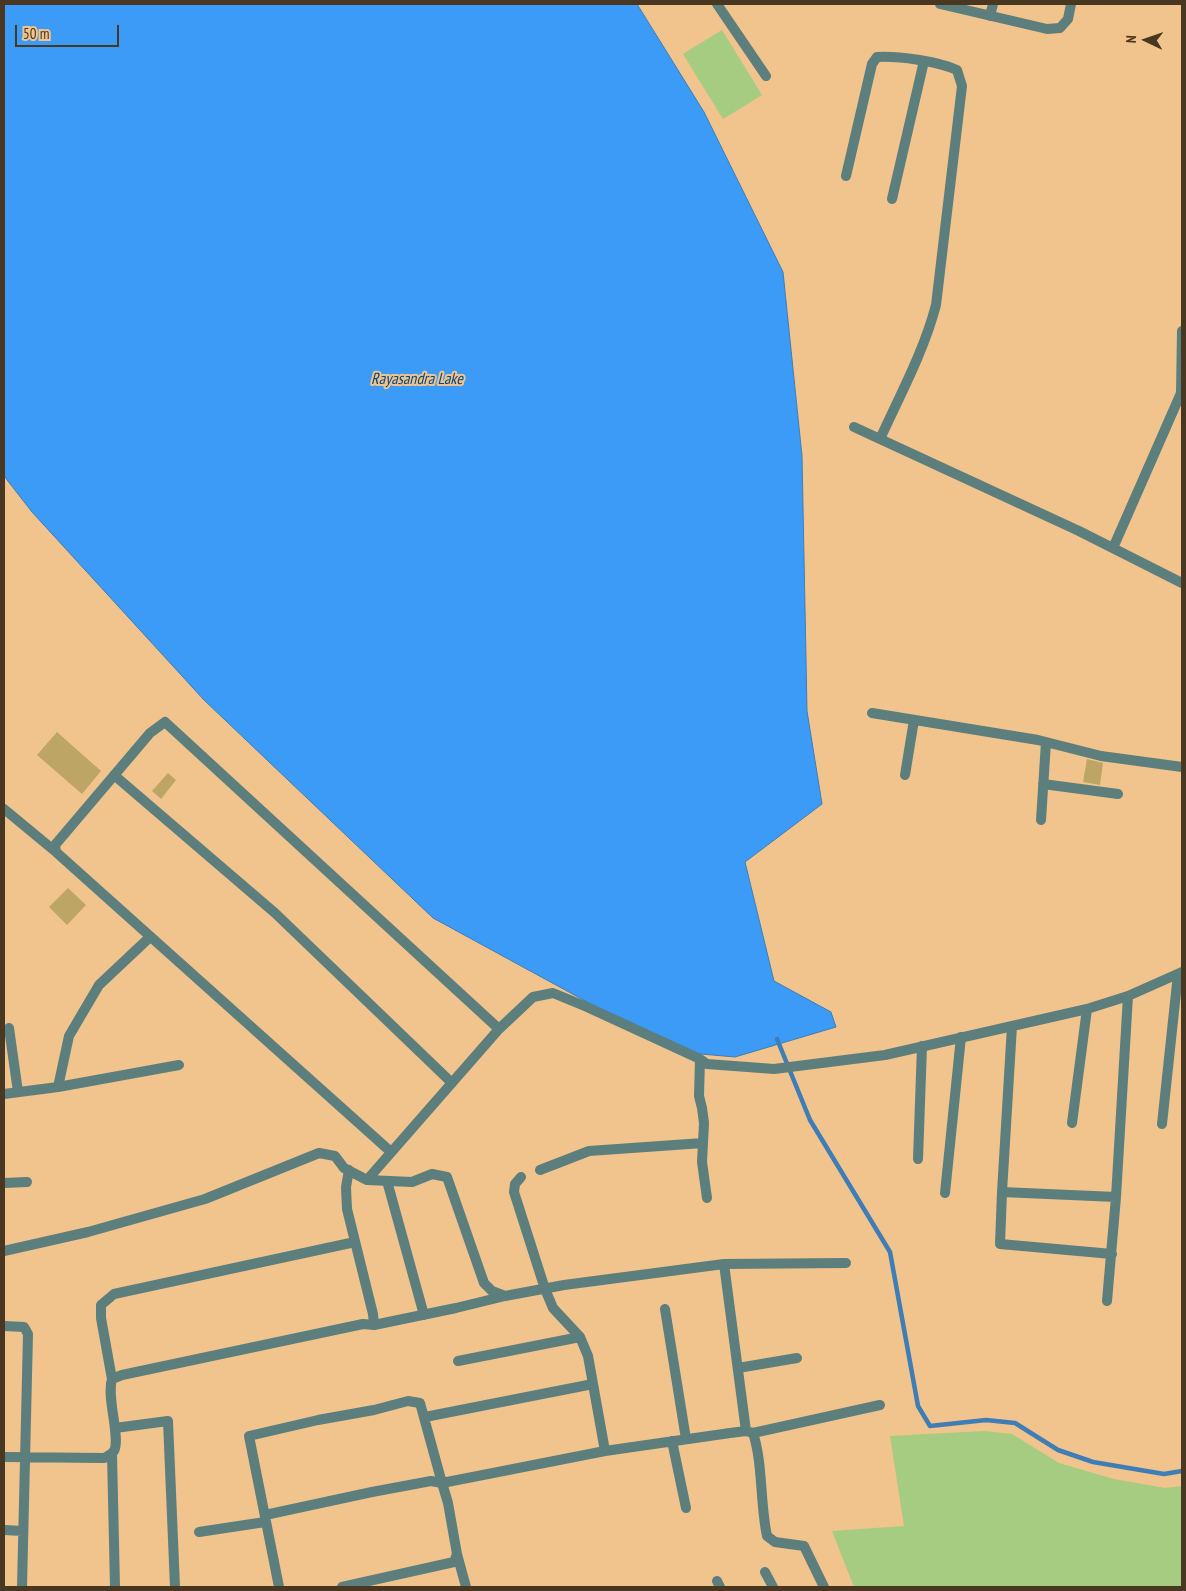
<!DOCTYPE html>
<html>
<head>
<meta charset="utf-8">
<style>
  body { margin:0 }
  #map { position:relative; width:1186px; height:1591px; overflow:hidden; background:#f1c38d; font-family:"PT Sans Narrow",sans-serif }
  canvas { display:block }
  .frame { position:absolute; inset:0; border:5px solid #493721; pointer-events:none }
  .north { position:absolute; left:1121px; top:15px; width:50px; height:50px; -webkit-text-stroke:4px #f1c38d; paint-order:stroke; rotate:273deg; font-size:14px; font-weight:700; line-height:20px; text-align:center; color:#493721 }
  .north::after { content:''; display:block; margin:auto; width:18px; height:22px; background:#493721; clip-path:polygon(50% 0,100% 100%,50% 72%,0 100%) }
  .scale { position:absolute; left:15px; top:25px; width:104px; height:22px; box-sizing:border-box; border:2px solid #493721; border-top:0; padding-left:6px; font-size:15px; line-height:18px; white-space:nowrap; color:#493721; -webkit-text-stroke:4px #f1c38d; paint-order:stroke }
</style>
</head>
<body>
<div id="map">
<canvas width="1186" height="1591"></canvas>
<div class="frame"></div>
<div class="north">N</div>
<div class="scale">50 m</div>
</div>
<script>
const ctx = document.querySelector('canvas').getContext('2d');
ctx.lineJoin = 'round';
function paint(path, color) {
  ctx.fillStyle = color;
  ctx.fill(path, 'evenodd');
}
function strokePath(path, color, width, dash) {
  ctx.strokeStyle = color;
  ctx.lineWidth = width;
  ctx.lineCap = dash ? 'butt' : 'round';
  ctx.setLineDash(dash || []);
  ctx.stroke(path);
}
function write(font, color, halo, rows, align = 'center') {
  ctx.font = font + ' "PT Sans Narrow",sans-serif';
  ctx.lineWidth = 4;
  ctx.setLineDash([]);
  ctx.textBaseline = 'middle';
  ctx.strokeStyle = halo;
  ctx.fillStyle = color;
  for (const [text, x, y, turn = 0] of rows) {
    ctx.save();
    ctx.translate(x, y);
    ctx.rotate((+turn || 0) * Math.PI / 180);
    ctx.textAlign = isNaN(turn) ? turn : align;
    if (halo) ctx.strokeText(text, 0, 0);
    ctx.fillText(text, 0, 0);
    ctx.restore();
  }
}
paint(new Path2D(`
  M 722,30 L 762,95 L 723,119 L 683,54 Z
  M 984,1431 L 1012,1434 L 1059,1463 L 1114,1479 L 1165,1488 L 1182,1486 L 1182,1587 L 854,1587 L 832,1531 L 904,1526 L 890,1436 Z`), '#a5cc80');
const water = new Path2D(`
  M 4,4 L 637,4 L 704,112 L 783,272 L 802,456 L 807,711 L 822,804 L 745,862 L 774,981 L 831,1012 L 836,1027 L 735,1057 L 679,1052 L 433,918 L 204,700 L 32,512 L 4,476 Z`);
paint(water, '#3b9bf6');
strokePath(water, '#3f7db6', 1);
strokePath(new Path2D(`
  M 777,1039 L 810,1120 L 890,1252 L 918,1406 L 930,1426 L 986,1420 L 1015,1423 L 1058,1450 L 1093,1462 L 1164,1474 L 1182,1471`), '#3f7db6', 4.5);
paint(new Path2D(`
  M 57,732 L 101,771 L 82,794 L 37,755 Z
  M 1087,759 L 1103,763 L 1100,785 L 1083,782 Z
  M 168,773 L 176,780 L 161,799 L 152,791 Z
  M 68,888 L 86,905 L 67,925 L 49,907 Z`), '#bda665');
strokePath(new Path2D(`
  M 717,4 L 766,76
  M 940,4 L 1047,29 L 1060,28 L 1068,19 L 1071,4
  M 990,16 L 993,4
  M 846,176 L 872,64 L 877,57 C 899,56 937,61 957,70 L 962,86 L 936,305 C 924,351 900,395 880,439
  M 892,199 L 924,61
  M 854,427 L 1079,531 L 1182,583
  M 1113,548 L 1181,393 L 1182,331
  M 872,713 L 1038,740 L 1101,756 L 1182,767
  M 114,775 L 275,913 L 452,1083
  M 905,775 L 914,720
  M 1043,784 L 1118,794
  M 4,809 L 56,852 L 391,1152
  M 1041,820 L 1046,742
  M 56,852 L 55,845 L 150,733 L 165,722 L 499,1029
  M 1012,1026 L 1002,1192 L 1116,1197 L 1128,996
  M 9,1028 L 18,1092
  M 700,1059 L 699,1096 L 702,1108 L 704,1123 L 702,1162 L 707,1198
  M 58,1087 L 69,1036 L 99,985 L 150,937
  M 4,1094 L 58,1087 L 179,1065
  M 1072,1123 L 1087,1009
  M 1162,1124 L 1178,974
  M 918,1159 L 922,1046
  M 540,1170 L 589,1151 L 703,1143
  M 521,1177 L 515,1184 L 514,1192 L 545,1289 L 553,1308 L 580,1337 L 588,1356 L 605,1451 L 730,1433 L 746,1431 L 753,1433 C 763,1463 760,1504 767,1536 L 775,1542 L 804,1546 L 824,1587
  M 367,1180 L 499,1029 L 533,997 L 553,993 L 587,1007 L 700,1059 L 707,1064 L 774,1069 L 885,1055 L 1087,1009 L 1128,996 L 1182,972
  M 387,1181 L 424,1315
  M 4,1183 L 27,1182
  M 1002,1192 L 1000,1244 L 1112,1254
  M 945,1193 L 961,1037
  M 4,1251 L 88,1232 L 205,1199 L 319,1153 L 335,1156 L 344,1168 L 367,1180 L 412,1182 L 432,1174 L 447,1177 L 484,1283 L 492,1291 L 505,1296 L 564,1285 L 724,1264 L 846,1263
  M 724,1264 L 746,1431
  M 1107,1301 L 1116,1197
  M 665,1309 L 686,1439
  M 374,1325 L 456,1308 L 505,1296
  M 4,1326 L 24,1327 L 28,1334 L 22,1587
  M 458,1361 L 580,1337
  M 738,1368 L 797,1358
  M 112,1379 L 101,1318 L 101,1305 L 114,1294 L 355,1242
  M 425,1417 L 593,1384
  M 115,1428 L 168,1421 L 175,1587
  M 753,1433 L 880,1405
  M 672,1441 L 686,1508
  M 112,1454 L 115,1587
  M 4,1457 L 104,1458 C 108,1456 111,1455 114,1451 C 121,1438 106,1397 112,1379 L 122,1375 L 363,1324 L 374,1325 L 373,1314 L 347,1209 L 346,1187 L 349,1170
  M 265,1515 L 372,1492 L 431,1481 L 442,1483 L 448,1503 L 457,1554 L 454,1562 L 342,1587
  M 4,1530 L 23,1531
  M 199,1532 L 265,1522
  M 457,1554 L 466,1587
  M 765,1572 L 773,1587
  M 717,1581 L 720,1587
  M 279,1587 L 249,1436 L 318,1420 L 374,1410 L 408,1401 L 420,1403 L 442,1483 L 605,1451`), '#5c7e7c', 10);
write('italic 16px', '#004882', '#f1c38d', [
  ["Rayasandra Lake",417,379]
]);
</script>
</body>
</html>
